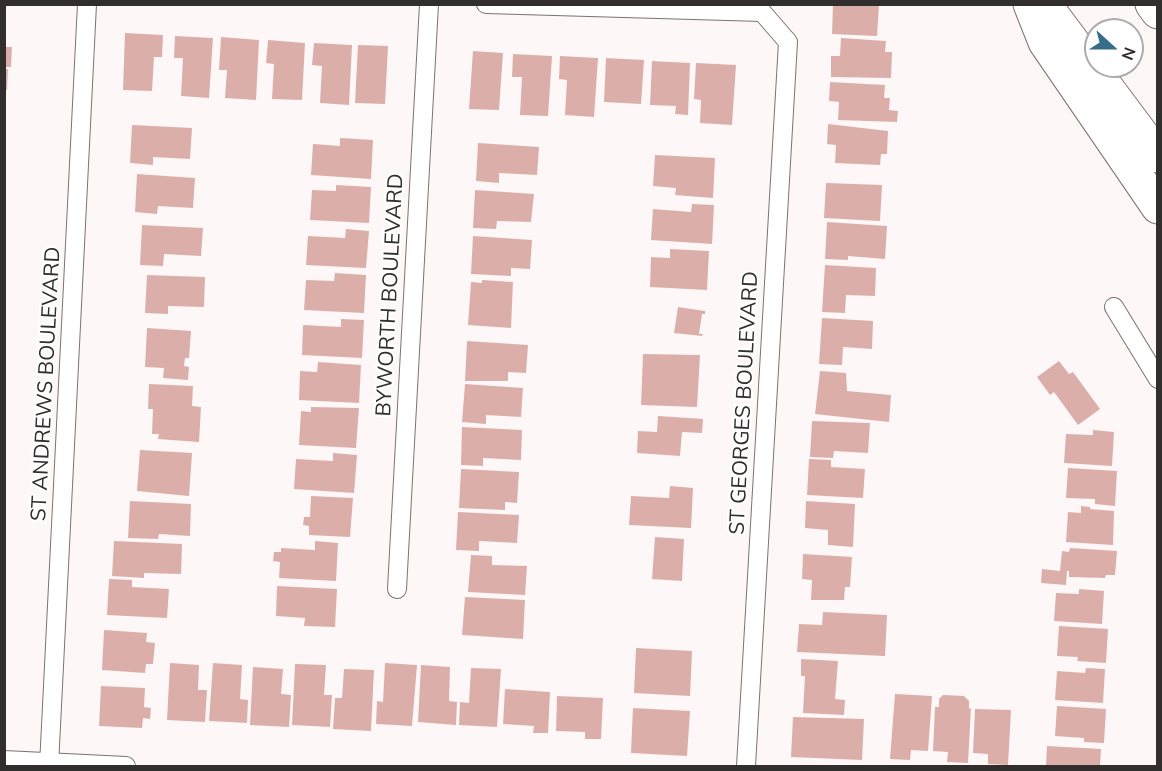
<!DOCTYPE html>
<html>
<head>
<meta charset="utf-8">
<style>
  body { margin:0 }
  #map { position:relative; width:1162px; height:771px; overflow:hidden; background:#fef7f7; font-family:Mulish,sans-serif }
  canvas { display:block }
  .frame { position:absolute; inset:0; border:6px solid #322e2e; pointer-events:none }
  .north { position:absolute; left:1084px; top:18px; width:60px; height:60px; box-sizing:border-box; background:#fff; border:2px solid #adabab; border-radius:50%; rotate:111deg; font-size:16px; font-weight:700; line-height:24px; text-align:center; color:#322e2e }
  .north::after { content:''; display:block; margin:auto; width:21px; height:27px; background:#376d89; clip-path:polygon(50% 0,100% 100%,50% 72%,0 100%) }
</style>
</head>
<body>
<div id="map">
<canvas width="1162" height="771"></canvas>
<div class="frame"></div>
<div class="north">N</div>
</div>
<script>
const ctx = document.querySelector('canvas').getContext('2d');
ctx.lineJoin = 'round';
function paint(path, color) {
  ctx.fillStyle = color;
  ctx.fill(path, 'evenodd');
}
function strokePath(path, color, width, dash) {
  ctx.strokeStyle = color;
  ctx.lineWidth = width;
  ctx.lineCap = dash ? 'butt' : 'round';
  ctx.setLineDash(dash || []);
  ctx.stroke(path);
}
function write(font, color, halo, rows, align = 'center') {
  ctx.font = font + ' Mulish,sans-serif';
  ctx.lineWidth = 4.5;
  ctx.setLineDash([]);
  ctx.textBaseline = 'middle';
  ctx.strokeStyle = halo;
  ctx.fillStyle = color;
  for (const [text, x, y, turn = 0] of rows) {
    ctx.save();
    ctx.translate(x, y);
    ctx.rotate((+turn || 0) * Math.PI / 180);
    ctx.textAlign = isNaN(turn) ? turn : align;
    if (halo) ctx.strokeText(text, 0, 0);
    ctx.fillText(text, 0, 0);
    ctx.restore();
  }
}
paint(new Path2D(`
  M 833,4 L 879,4 L 877,36 L 832,34 Z
  M 125,33 L 163,35 L 162,57 L 154,57 L 152,91 L 123,90 Z
  M 175,36 L 213,38 L 209,98 L 181,96 L 183,58 L 174,58 Z
  M 221,37 L 259,40 L 256,100 L 225,98 L 227,70 L 219,70 Z
  M 841,38 L 886,41 L 885,52 L 892,52 L 891,78 L 831,77 L 831,56 L 840,56 Z
  M 268,40 L 305,43 L 302,100 L 272,99 L 274,64 L 266,63 Z
  M 314,43 L 352,45 L 349,105 L 320,103 L 322,66 L 312,65 Z
  M 358,45 L 388,46 L 385,104 L 355,103 Z
  M 4,47 L 12,47 L 11,67 L 4,67 Z
  M 473,51 L 503,53 L 499,110 L 469,109 Z
  M 513,54 L 552,56 L 548,116 L 520,115 L 522,77 L 512,77 Z
  M 560,56 L 598,58 L 594,117 L 565,115 L 567,80 L 559,79 Z
  M 606,58 L 644,60 L 641,104 L 604,102 Z
  M 652,61 L 690,63 L 688,115 L 675,114 L 676,106 L 650,105 Z
  M 696,63 L 736,65 L 732,125 L 700,123 L 701,100 L 694,99 Z
  M 4,69 L 8,69 L 7,90 L 4,90 Z
  M 830,82 L 885,85 L 884,98 L 890,98 L 889,110 L 898,111 L 897,122 L 838,120 L 839,102 L 829,101 Z
  M 828,124 L 888,131 L 887,154 L 881,154 L 880,165 L 835,163 L 836,145 L 827,144 Z
  M 132,125 L 192,128 L 190,159 L 153,157 L 153,165 L 130,163 Z
  M 340,138 L 373,140 L 371,179 L 311,175 L 313,144 L 340,146 Z
  M 478,143 L 539,147 L 537,175 L 499,173 L 499,183 L 476,181 Z
  M 655,155 L 715,158 L 713,198 L 675,195 L 676,188 L 653,186 Z
  M 137,174 L 195,178 L 193,208 L 158,206 L 157,214 L 135,212 Z
  M 826,183 L 882,185 L 880,221 L 824,218 Z
  M 336,185 L 371,187 L 369,223 L 310,220 L 312,190 L 336,191 Z
  M 475,190 L 534,194 L 531,222 L 497,221 L 496,229 L 473,228 Z
  M 692,204 L 714,205 L 712,244 L 651,240 L 653,209 L 691,212 Z
  M 827,222 L 887,226 L 885,259 L 848,256 L 848,260 L 825,259 Z
  M 142,225 L 203,228 L 201,256 L 164,254 L 163,266 L 140,265 Z
  M 346,229 L 369,231 L 366,268 L 306,265 L 308,236 L 345,238 Z
  M 473,236 L 532,240 L 530,269 L 511,268 L 511,276 L 471,274 Z
  M 670,249 L 709,251 L 707,290 L 650,287 L 651,257 L 670,258 Z
  M 825,265 L 876,268 L 875,296 L 846,295 L 845,313 L 822,312 Z
  M 335,273 L 366,275 L 364,313 L 304,310 L 306,280 L 334,281 Z
  M 147,275 L 205,277 L 204,307 L 168,306 L 168,314 L 145,313 Z
  M 482,280 L 513,282 L 511,328 L 468,325 L 471,282 L 482,283 Z
  M 678,307 L 705,311 L 705,314 L 702,314 L 699,334 L 703,334 L 702,336 L 674,333 Z
  M 822,318 L 873,321 L 872,349 L 843,347 L 842,365 L 819,364 Z
  M 341,319 L 364,320 L 362,358 L 302,355 L 303,325 L 341,327 Z
  M 147,328 L 191,331 L 189,358 L 185,358 L 184,366 L 189,367 L 188,380 L 163,378 L 164,368 L 145,367 Z
  M 467,341 L 528,345 L 526,373 L 508,372 L 508,381 L 465,381 Z
  M 643,354 L 700,355 L 697,407 L 641,405 Z
  M 1059,361 L 1069,374 L 1073,372 L 1100,409 L 1078,425 L 1054,392 L 1050,395 L 1037,377 Z
  M 318,362 L 361,365 L 359,403 L 299,400 L 300,371 L 317,372 Z
  M 820,371 L 846,373 L 847,391 L 891,395 L 889,422 L 815,414 Z
  M 149,384 L 193,386 L 192,406 L 201,407 L 199,442 L 158,439 L 159,434 L 152,434 L 153,409 L 148,409 Z
  M 465,384 L 523,388 L 521,417 L 486,415 L 486,424 L 462,422 Z
  M 311,407 L 359,408 L 356,448 L 299,445 L 301,411 L 311,412 Z
  M 658,416 L 703,419 L 702,433 L 682,432 L 680,456 L 637,453 L 638,431 L 657,432 Z
  M 812,421 L 870,423 L 868,453 L 834,451 L 833,458 L 810,457 Z
  M 462,427 L 522,430 L 521,460 L 483,458 L 483,466 L 461,465 Z
  M 1093,430 L 1114,432 L 1112,466 L 1064,463 L 1066,434 L 1093,435 Z
  M 140,450 L 192,453 L 189,496 L 137,491 Z
  M 333,453 L 357,455 L 354,493 L 294,489 L 296,459 L 333,461 Z
  M 809,459 L 831,460 L 831,467 L 865,469 L 863,498 L 807,495 Z
  M 1068,468 L 1117,471 L 1115,506 L 1095,504 L 1095,499 L 1066,498 Z
  M 461,469 L 519,472 L 517,503 L 505,502 L 505,510 L 459,508 Z
  M 670,486 L 693,488 L 691,528 L 629,525 L 631,496 L 669,498 Z
  M 311,496 L 353,498 L 350,537 L 309,535 L 309,526 L 303,525 L 304,517 L 310,517 Z
  M 130,501 L 191,504 L 190,536 L 159,534 L 158,539 L 128,538 Z
  M 806,501 L 855,504 L 853,547 L 828,545 L 828,530 L 805,528 Z
  M 1081,506 L 1090,507 L 1090,509 L 1114,511 L 1113,545 L 1066,542 L 1068,512 L 1081,513 Z
  M 458,512 L 519,515 L 517,543 L 479,541 L 479,551 L 456,550 Z
  M 655,537 L 684,539 L 682,581 L 652,579 Z
  M 114,541 L 182,544 L 181,574 L 144,573 L 144,578 L 112,576 Z
  M 315,541 L 338,543 L 336,581 L 279,578 L 280,562 L 273,561 L 274,552 L 281,552 L 281,548 L 315,550 Z
  M 1070,548 L 1117,551 L 1115,575 L 1106,575 L 1105,578 L 1069,577 L 1069,571 L 1067,571 L 1066,585 L 1041,583 L 1042,569 L 1060,571 L 1062,551 L 1069,552 Z
  M 803,554 L 852,557 L 850,587 L 845,587 L 844,600 L 811,600 L 812,580 L 802,579 Z
  M 471,555 L 492,556 L 492,565 L 527,566 L 525,595 L 468,592 Z
  M 109,579 L 132,580 L 132,587 L 169,589 L 167,618 L 107,615 Z
  M 277,586 L 337,589 L 335,627 L 304,626 L 305,618 L 276,616 Z
  M 1079,589 L 1104,591 L 1102,624 L 1054,621 L 1056,593 L 1079,594 Z
  M 465,597 L 525,600 L 523,639 L 462,635 Z
  M 823,612 L 887,615 L 885,656 L 797,652 L 799,624 L 822,625 Z
  M 1059,626 L 1108,629 L 1106,663 L 1077,661 L 1078,657 L 1057,656 Z
  M 104,630 L 147,633 L 146,642 L 155,643 L 153,664 L 146,664 L 145,673 L 102,670 Z
  M 636,648 L 692,651 L 690,696 L 634,693 Z
  M 801,659 L 838,661 L 835,699 L 845,700 L 844,715 L 803,713 L 805,676 L 801,676 Z
  M 170,663 L 199,665 L 198,690 L 207,690 L 205,722 L 167,720 Z
  M 213,663 L 242,665 L 240,699 L 248,700 L 247,723 L 209,721 Z
  M 385,663 L 417,665 L 412,726 L 376,724 L 377,701 L 383,702 Z
  M 295,664 L 326,665 L 324,695 L 332,695 L 330,727 L 292,725 Z
  M 421,665 L 450,667 L 449,701 L 457,702 L 456,725 L 418,722 Z
  M 253,667 L 283,669 L 281,694 L 291,695 L 289,727 L 250,725 Z
  M 471,668 L 501,669 L 497,727 L 459,725 L 460,702 L 469,703 Z
  M 1086,668 L 1105,669 L 1103,703 L 1055,700 L 1057,671 L 1085,673 Z
  M 344,669 L 374,670 L 371,731 L 333,729 L 335,698 L 342,698 Z
  M 101,686 L 145,688 L 144,707 L 151,708 L 150,719 L 143,718 L 142,728 L 99,726 Z
  M 505,689 L 550,692 L 548,733 L 533,733 L 534,726 L 503,724 Z
  M 895,694 L 932,696 L 928,751 L 911,750 L 910,760 L 890,759 Z
  M 943,695 L 964,696 L 969,701 L 969,709 L 971,708 L 968,763 L 947,762 L 948,752 L 933,751 L 935,707 L 939,707 L 939,699 Z
  M 557,696 L 603,698 L 601,739 L 585,739 L 585,732 L 556,731 Z
  M 1057,706 L 1106,709 L 1104,743 L 1084,742 L 1084,738 L 1055,736 Z
  M 633,708 L 690,711 L 687,756 L 631,753 Z
  M 975,709 L 1011,710 L 1008,765 L 988,764 L 988,754 L 973,753 Z
  M 793,717 L 864,719 L 862,760 L 791,757 Z
  M 1047,746 L 1101,749 L 1100,766 L 1046,766 Z`), '#dcaeaa');
const minor = new Path2D(`
  M 486,4 L 762,12 L 788,42 L 746,766
  M 1114,307 L 1158,379
  M 397,589 L 429,4
  M 4,760 L 126,766
  M 49,766 L 87,4`);
const motorway = new Path2D(`
  M 1030,4 L 1045,42 L 1158,207
  M 1152,4 L 1158,12
  M 1051,13 L 1158,156`);
strokePath(minor, '#7b7271', 20);
strokePath(motorway, '#7b7271', 35);
strokePath(minor, '#fff', 18);
strokePath(motorway, '#fff', 33);
write('21px', '#322e2e', '#fff', [
  ["BYWORTH BOULEVARD",390,295,-87],
  ["ST ANDREWS BOULEVARD",46,384,-87],
  ["ST GEORGES BOULEVARD",744,403,-87]
]);
</script>
</body>
</html>
